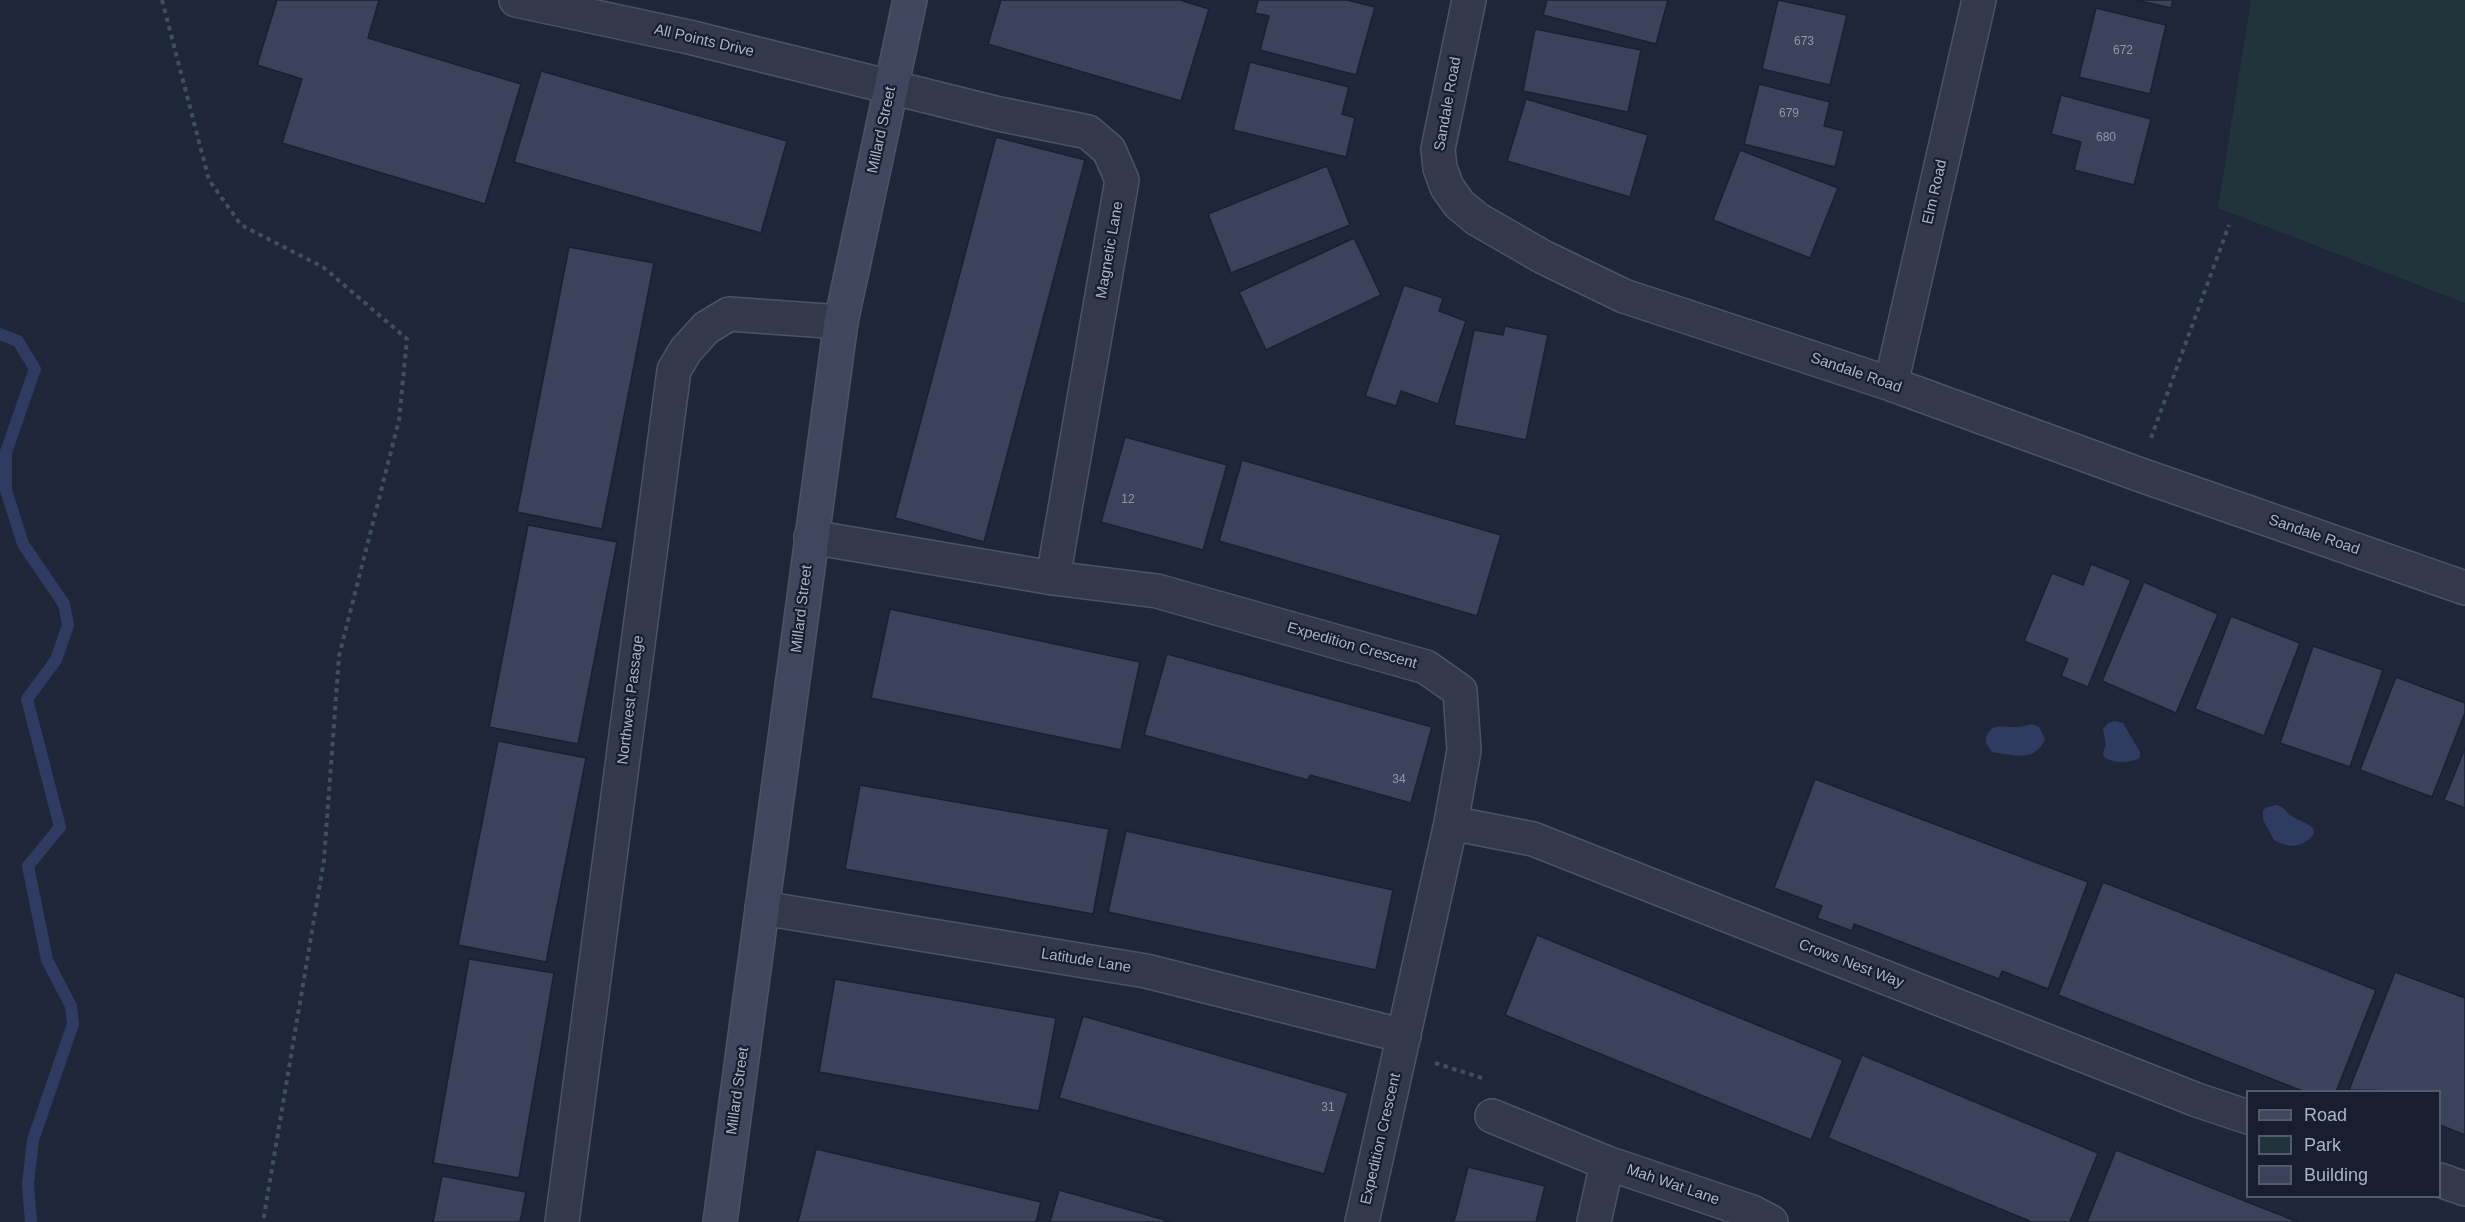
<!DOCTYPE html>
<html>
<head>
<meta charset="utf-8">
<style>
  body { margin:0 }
  #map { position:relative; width:2465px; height:1222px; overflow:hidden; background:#1f263a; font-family:Arial,sans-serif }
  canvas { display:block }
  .legend { position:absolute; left:2246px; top:1090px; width:195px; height:108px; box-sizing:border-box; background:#181e2f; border:2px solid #545a6c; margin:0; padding:8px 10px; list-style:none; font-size:18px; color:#adb3c7 }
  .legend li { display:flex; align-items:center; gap:12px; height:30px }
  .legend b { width:30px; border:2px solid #545a6c }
</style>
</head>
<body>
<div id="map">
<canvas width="2465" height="1222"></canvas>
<ul class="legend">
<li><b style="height:8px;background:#40465e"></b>Road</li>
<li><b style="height:16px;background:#21343b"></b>Park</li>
<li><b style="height:16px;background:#3a435b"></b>Building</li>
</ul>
</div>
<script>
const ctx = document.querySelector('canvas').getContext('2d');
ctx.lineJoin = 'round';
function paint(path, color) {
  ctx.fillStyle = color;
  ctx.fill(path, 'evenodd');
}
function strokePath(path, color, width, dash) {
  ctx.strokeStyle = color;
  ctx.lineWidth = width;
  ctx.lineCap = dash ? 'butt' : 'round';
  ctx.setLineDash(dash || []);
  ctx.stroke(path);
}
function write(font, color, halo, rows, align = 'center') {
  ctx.font = font + ' Arial,sans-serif';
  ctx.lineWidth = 4.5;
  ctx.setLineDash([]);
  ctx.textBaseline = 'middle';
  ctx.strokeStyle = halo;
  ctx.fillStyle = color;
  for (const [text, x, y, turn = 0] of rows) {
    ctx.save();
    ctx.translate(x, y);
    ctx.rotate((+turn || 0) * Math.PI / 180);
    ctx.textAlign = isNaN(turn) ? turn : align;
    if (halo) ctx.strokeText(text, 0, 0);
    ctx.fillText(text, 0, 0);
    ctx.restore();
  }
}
paint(new Path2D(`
  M 2251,0 L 2465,0 L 2465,303 L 2218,208 Z`), '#21343b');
paint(new Path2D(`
  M 2114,721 L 2123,723 L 2140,752 L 2140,758 C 2129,763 2114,764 2104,757 L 2103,753 L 2106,745 L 2103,729 L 2108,723 Z
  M 2032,724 L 2039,727 L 2045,739 C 2035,763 2013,755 1992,752 L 1986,743 L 1986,738 C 1991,721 2003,728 2016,727 C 2021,727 2027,725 2032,724 Z
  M 2276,805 C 2284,807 2284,809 2289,814 C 2296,820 2306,822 2313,828 L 2314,834 C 2302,848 2290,849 2274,840 L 2263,820 L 2263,810 L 2267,807 Z`), '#2f3b61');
strokePath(new Path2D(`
  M 0,334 L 18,341 L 35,369 L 6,452 L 6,490 L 23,544 L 64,604 L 68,625 L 56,660 L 27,699 L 60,827 L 28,866 L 47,960 L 71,1006 L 73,1024 L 33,1140 L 28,1184 L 31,1222`), '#2f3b61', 12);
const building = new Path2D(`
  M 277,0 L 379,0 L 368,38 L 521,84 L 485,204 L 282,143 L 302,79 L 257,65 Z
  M 1001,0 L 1180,0 L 1209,9 L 1181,101 L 988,44 Z
  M 1258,0 L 1347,0 L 1375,7 L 1356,75 L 1260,50 L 1269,16 L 1255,13 Z
  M 1547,0 L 1668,0 L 1656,44 L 1543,15 Z
  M 1778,0 L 1847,15 L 1830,85 L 1762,69 Z
  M 2136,0 L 2173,0 L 2171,8 Z
  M 2096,8 L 2166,25 L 2150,94 L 2079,77 Z
  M 1535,29 L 1641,50 L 1628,112 L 1523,91 Z
  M 1250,62 L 1349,87 L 1342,114 L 1355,118 L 1346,157 L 1233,130 Z
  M 541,71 L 787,141 L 761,233 L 514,162 Z
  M 1759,84 L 1830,102 L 1824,126 L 1844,131 L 1835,167 L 1744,144 Z
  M 2061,95 L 2151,119 L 2134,185 L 2074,170 L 2081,142 L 2051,134 Z
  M 1526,99 L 1648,135 L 1630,197 L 1507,161 Z
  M 996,137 L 1085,160 L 984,542 L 895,518 Z
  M 1740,150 L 1838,188 L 1810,258 L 1713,220 Z
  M 1327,166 L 1350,225 L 1231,273 L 1208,214 Z
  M 1354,238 L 1381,295 L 1266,350 L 1239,292 Z
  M 569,247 L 654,263 L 602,529 L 517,512 Z
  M 1404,285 L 1443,298 L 1439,311 L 1466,321 L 1438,404 L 1401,391 L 1396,406 L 1365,396 Z
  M 1505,326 L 1548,335 L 1526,440 L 1454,425 L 1474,330 L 1503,335 Z
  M 1125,437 L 1227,465 L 1203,550 L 1101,522 Z
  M 1242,460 L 1501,535 L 1477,616 L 1219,541 Z
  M 528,525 L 617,542 L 578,744 L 489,727 Z
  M 2091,564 L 2131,580 L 2088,687 L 2061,676 L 2068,659 L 2024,641 L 2052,573 L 2083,585 Z
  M 2144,582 L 2218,614 L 2176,713 L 2102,681 Z
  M 890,609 L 1140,662 L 1121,750 L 871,698 Z
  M 2231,616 L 2300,643 L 2264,736 L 2195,709 Z
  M 2313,646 L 2383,670 L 2350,767 L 2280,743 Z
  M 1167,654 L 1432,727 L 1411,803 L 1310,775 L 1308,780 L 1144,735 Z
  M 2396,677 L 2465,703 L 2465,713 L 2432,797 L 2360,770 Z
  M 498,741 L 586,758 L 546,962 L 458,945 Z
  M 2465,748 L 2465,808 L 2444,800 Z
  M 1815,779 L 2088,882 L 2048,989 L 2002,971 L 1999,979 L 1854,924 L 1852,931 L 1817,918 L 1822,906 L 1774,888 Z
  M 860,785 L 1109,829 L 1093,914 L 845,869 Z
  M 1126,831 L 1393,890 L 1376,970 L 1108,912 Z
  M 2103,882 L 2376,990 L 2336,1092 L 2305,1092 L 2058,995 Z
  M 1537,935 L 1843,1060 L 1811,1140 L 1505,1015 Z
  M 469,959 L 554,973 L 519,1178 L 433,1163 Z
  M 2395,972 L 2465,998 L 2465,1135 L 2440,1125 L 2440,1092 L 2349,1090 Z
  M 835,979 L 1056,1018 L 1039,1111 L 819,1072 Z
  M 1083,1016 L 1348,1093 L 1324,1174 L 1059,1098 Z
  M 1862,1055 L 2098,1153 L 2070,1222 L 2032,1222 L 1828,1138 Z
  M 816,1149 L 1041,1202 L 1036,1222 L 798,1222 Z
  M 2116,1150 L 2298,1222 L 2087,1222 Z
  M 1468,1167 L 1545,1186 L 1536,1222 L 1454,1222 Z
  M 442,1176 L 526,1192 L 520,1222 L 433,1222 Z
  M 1059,1190 L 1172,1222 L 1050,1222 Z`);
paint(building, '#3a435b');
strokePath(building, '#1a2031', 1.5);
const street = new Path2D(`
  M 516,0 L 689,37 L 999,114 L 1088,132 L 1109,150 L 1122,180 L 1053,578
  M 1469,0 L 1438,149 L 1440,168 L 1447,187 L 1459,204 L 1477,219 L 1543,257 L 1624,296 L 1891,384 L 2138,474 L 2465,588
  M 1891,384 L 1979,0
  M 811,537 L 1053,578 L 1157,591 L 1426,667 L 1460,691 L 1464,750 L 1451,823 L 1362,1222
  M 1451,823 L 1533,839 L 2197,1100 L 2248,1117
  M 762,908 L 1146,971 L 1404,1036
  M 1492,1116 L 1607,1163 L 1752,1212 L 1771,1222
  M 2440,1180 L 2465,1189
  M 562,1222 L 674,370 L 686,350 L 706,328 L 729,314 L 841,322
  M 1594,1222 L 1607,1163`);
const secondary = new Path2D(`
  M 720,1222 L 841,322 L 910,0`);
strokePath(street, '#4d5365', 36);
strokePath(secondary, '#4d5365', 36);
strokePath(new Path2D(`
  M 162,0 L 209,180 L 241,225 L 323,267 L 407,339 L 399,420 L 339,656 L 324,860 L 263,1222
  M 2151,438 L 2229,225
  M 1435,1063 L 1482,1078`), '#3e5159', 4, [4.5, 4.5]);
strokePath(street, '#33394a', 33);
strokePath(secondary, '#40465e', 33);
write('12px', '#9097ac', null, [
  ["673",1804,42],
  ["672",2123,51],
  ["679",1789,114],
  ["680",2106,138],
  ["12",1128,500],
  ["34",1399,780],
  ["31",1328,1108]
]);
write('15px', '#adb3c7', '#181e2f', [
  ["All Points Drive",704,41,13],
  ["Sandale Road",1448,104,-80],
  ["Millard Street",882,130,-78],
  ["Elm Road",1935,192,-77],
  ["Magnetic Lane",1110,250,-80],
  ["Sandale Road",1856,373,19],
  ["Sandale Road",2314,535,19],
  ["Millard Street",802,609,-83],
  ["Expedition Crescent",1352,646,16],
  ["Northwest Passage",631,700,-83],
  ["Latitude Lane",1086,961,9],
  ["Crows Nest Way",1851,964,21],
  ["Millard Street",738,1091,-82],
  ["Expedition Crescent",1381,1139,-77],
  ["Mah Wat Lane",1673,1185,19]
]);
</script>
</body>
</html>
